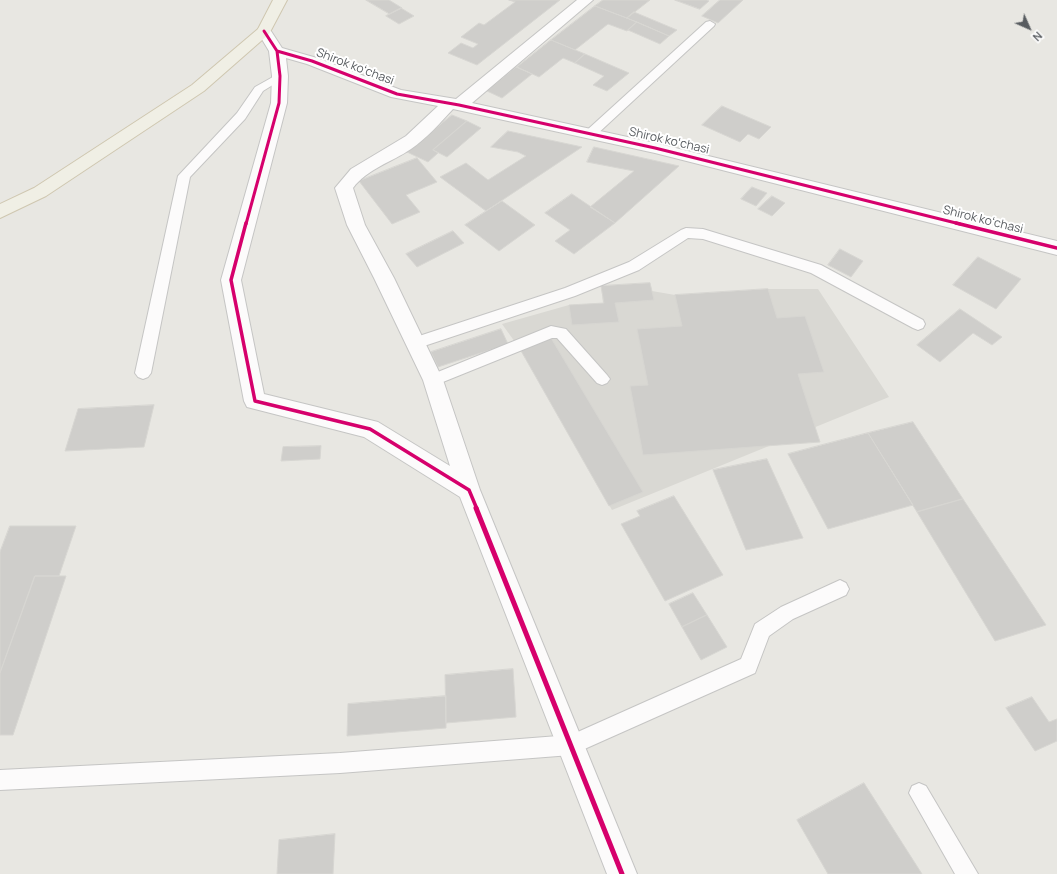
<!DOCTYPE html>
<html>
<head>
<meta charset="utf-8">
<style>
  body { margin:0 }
  #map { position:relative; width:1057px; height:874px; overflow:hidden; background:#e8e7e2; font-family:Manrope,sans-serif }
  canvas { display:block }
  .north { position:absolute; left:1009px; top:8px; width:40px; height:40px; -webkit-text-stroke:3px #fff; paint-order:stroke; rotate:135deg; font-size:11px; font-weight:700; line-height:16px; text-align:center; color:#585c60 }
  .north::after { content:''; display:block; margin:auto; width:14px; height:18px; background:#585c60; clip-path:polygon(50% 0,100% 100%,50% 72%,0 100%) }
</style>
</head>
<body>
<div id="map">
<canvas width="1057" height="874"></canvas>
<div class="north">N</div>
</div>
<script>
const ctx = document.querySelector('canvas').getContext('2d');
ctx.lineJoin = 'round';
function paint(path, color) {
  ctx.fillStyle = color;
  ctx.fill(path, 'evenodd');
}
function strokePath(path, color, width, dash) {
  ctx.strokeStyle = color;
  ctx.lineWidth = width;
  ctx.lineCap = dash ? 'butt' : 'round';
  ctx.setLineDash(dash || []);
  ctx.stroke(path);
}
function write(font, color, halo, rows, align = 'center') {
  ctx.font = font + ' Manrope,sans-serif';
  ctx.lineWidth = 4;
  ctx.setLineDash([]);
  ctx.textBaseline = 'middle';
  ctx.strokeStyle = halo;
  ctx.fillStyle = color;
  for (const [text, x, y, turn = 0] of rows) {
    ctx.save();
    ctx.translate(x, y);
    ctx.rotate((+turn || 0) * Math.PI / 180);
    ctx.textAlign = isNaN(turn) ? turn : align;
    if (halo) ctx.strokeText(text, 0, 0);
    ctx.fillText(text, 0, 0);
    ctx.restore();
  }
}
paint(new Path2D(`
  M 650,283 L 652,291 L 675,295 L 768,289 L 818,289 L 889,397 L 612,510 L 520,349 L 502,324 L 569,305 L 603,303 L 601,286 Z`), '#d9d8d3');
const building = new Path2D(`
  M 366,0 L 389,0 L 402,8 L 390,14 Z
  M 509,0 L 560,0 L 477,65 L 448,53 L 461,43 L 473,48 L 478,44 L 461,37 L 479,23 L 484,25 L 515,2 Z
  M 603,0 L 650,0 L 627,18 L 595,6 Z
  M 675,0 L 707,0 L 709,1 L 700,9 Z
  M 720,0 L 743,0 L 718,23 L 702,16 Z
  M 595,6 L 637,22 L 627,31 L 608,24 L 575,50 L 551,40 Z
  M 401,8 L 414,16 L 399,24 L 386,16 Z
  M 634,12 L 677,30 L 669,36 L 627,18 Z
  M 637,22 L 669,36 L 660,44 L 628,30 Z
  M 551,40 L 585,54 L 575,63 L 563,58 L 539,77 L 517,67 Z
  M 585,54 L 629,73 L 607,91 L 593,85 L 604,76 L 575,63 Z
  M 516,67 L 532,74 L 502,98 L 487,91 Z
  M 722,106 L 771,127 L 759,139 L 748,134 L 740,142 L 702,125 Z
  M 452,115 L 467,121 L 433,150 L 438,153 L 428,162 L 407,152 Z
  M 467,121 L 481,128 L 447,157 L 433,150 Z
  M 508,131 L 582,147 L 486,211 L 440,177 L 466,163 L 488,180 L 526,156 L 518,152 L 491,147 Z
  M 594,147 L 679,166 L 615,223 L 590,207 L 634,171 L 587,162 Z
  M 417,158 L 437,182 L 406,195 L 420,212 L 392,224 L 359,181 Z
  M 752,187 L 767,193 L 756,206 L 741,199 Z
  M 572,194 L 615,223 L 574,254 L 555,241 L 570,230 L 545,213 Z
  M 772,196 L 785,203 L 772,216 L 758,209 Z
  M 502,201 L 535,225 L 499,251 L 465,225 Z
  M 453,231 L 464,243 L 417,267 L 406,254 Z
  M 840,249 L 863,261 L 851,277 L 828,265 Z
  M 978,257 L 1021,279 L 996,309 L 953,285 Z
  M 650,283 L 654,300 L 615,303 L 619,322 L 572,325 L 569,305 L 604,303 L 601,286 Z
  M 768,289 L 777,318 L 805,316 L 824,372 L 798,374 L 820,442 L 643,455 L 630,386 L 648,385 L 637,329 L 682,326 L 675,295 Z
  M 960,309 L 1002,337 L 992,345 L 973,333 L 940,362 L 917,345 Z
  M 501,329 L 508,344 L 438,367 L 431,352 Z
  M 551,338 L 643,492 L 609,506 L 520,349 Z
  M 154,405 L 144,447 L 65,451 L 78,409 Z
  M 913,422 L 963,499 L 917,512 L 868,433 Z
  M 868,433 L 913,505 L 828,529 L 788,454 Z
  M 321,446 L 320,459 L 281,461 L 283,447 Z
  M 767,459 L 803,538 L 746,550 L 713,470 Z
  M 674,496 L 723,575 L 665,601 L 621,524 L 640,516 L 637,511 Z
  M 963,499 L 1046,625 L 995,641 L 917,512 Z
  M 10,526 L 76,526 L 59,576 L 35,576 L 0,673 L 0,552 Z
  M 35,576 L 66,576 L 13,735 L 0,735 L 0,673 Z
  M 693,593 L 707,615 L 682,627 L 669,604 Z
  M 707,615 L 727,647 L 701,660 L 682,627 Z
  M 513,669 L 516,717 L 446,723 L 445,675 Z
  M 446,696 L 446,728 L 347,736 L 348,704 Z
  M 1032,697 L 1049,722 L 1057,719 L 1057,741 L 1035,751 L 1006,708 Z
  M 864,783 L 922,874 L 828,874 L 797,820 Z
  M 335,834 L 333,874 L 277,874 L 279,840 Z`);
paint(building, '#cfcecb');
strokePath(building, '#d7d6d2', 1);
const service = new Path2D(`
  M 710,21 L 715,24 L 714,26 L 594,137 L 586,137 L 584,134 L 586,131 L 706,22 Z
  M 280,73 L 284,74 L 286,76 L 284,78 L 263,91 L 245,119 L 190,177 L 151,373 L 148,377 L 143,379 L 138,377 L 135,373 L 178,176 L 237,113 L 255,87 Z
  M 686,228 L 703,229 L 821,265 L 923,320 L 925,324 L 923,328 L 918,330 L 913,328 L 811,273 L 703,239 L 688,238 L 639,270 L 575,296 L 415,349 L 410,347 L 408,343 L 410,339 L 565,288 L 629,262 L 681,230 Z
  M 551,326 L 566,329 L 607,375 L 610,379 L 607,383 L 602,385 L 597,383 L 557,338 L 552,338 L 433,386 L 428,384 L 425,380 L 428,376 Z
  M 840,580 L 846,583 L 849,589 L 846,595 L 793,619 L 769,636 L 755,673 L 571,755 L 340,773 L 0,790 L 0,770 L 340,753 L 571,735 L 741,659 L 755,624 L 781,607 Z
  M 919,783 L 926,786 L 978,874 L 955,874 L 909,793 L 912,786 Z`);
const minor = new Path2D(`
  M 577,0 L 593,0 L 472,103 L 655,143 L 1057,241 L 1057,255 L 655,153 L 453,109 C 440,123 427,138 411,149 C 392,162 367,169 353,188 L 365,225 L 394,278 L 443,380 L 480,490 L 637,874 L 607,874 L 460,497 L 364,437 L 247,407 L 244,401 L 221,280 L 271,103 L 272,76 L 269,51 L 257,31 L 259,28 L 264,27 L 269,28 L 282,48 L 317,58 L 401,90 L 456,99 ZM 286,58 L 307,64 L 391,97 L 438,106 L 406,136 L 351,169 L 335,188 L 347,225 L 374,278 L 423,380 L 450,466 L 378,422 L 264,394 L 241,280 L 287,103 L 288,76 Z`);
const primary = new Path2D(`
  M 273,0 L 287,0 L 269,34 L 204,91 L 46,196 L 0,218 L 0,204 L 34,188 L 192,85 L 258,29 Z`);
strokePath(service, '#c5c5c4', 2);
strokePath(minor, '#c5c5c4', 2);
strokePath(primary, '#cfc7b0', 2);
paint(service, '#fcfbfb');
paint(minor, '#fcfbfb');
paint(primary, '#f0efe5');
strokePath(new Path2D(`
  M 277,51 L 312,61 L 397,94 L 459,105 L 655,148 L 960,224
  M 246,224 L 279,103 L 280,76 L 277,51 L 264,31`), '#d6006c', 3);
strokePath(new Path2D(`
  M 246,223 L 231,280 L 255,401 L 370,429 L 469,490 L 477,509
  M 956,223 L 1057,248`), '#d6006c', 3.5);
strokePath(new Path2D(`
  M 476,508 L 622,874`), '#d6006c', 5);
write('12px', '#585c60', '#fff', [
  ["Shirok koʻchasi",355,67,21],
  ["Shirok koʻchasi",669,141,13],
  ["Shirok koʻchasi",983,220,14]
]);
</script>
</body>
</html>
